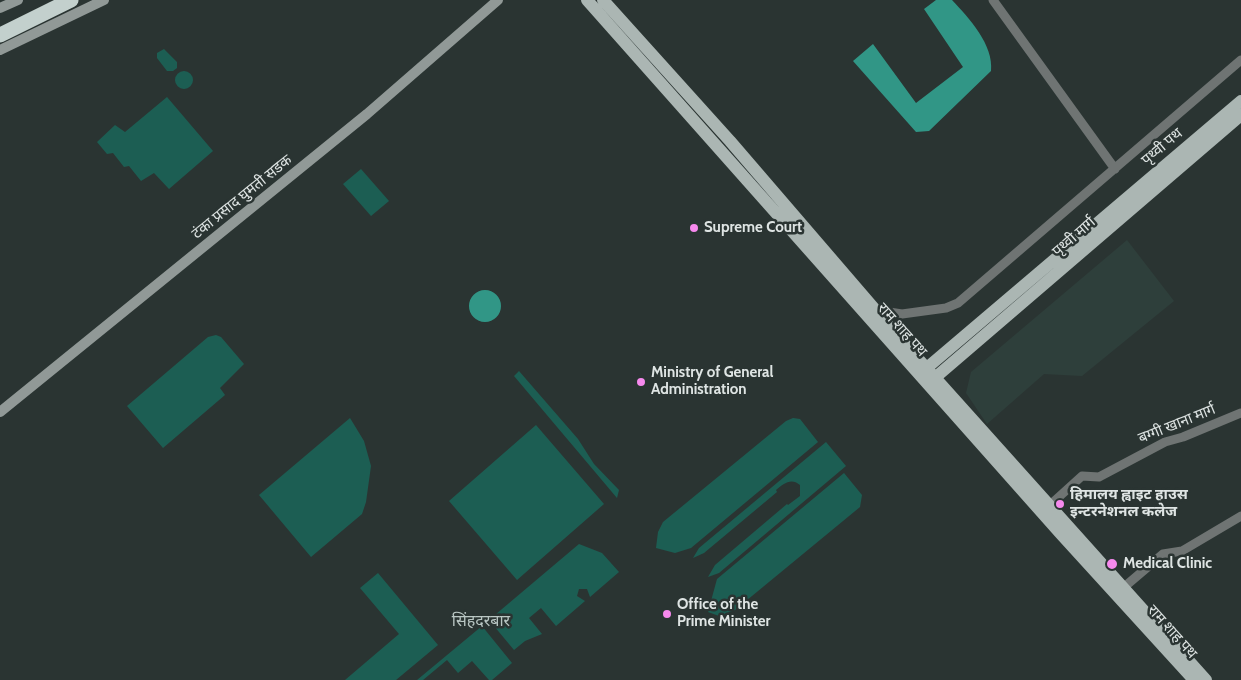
<!DOCTYPE html>
<html>
<head>
<meta charset="utf-8">
<style>
  body { margin:0 }
  canvas { display:block; background:#2a3432 }
</style>
</head>
<body>
<canvas width="1241" height="680"></canvas>
<script>
const ctx = document.querySelector('canvas').getContext('2d');
ctx.lineJoin = 'round';
function paint(path, color) {
  ctx.fillStyle = color;
  ctx.fill(path, 'evenodd');
}
function strokePath(path, color, width, dash) {
  ctx.strokeStyle = color;
  ctx.lineWidth = width;
  ctx.lineCap = dash ? 'butt' : 'round';
  ctx.setLineDash(dash || []);
  ctx.stroke(path);
}
function write(font, color, halo, rows, align = 'center') {
  ctx.font = font + ' Cabin,"Noto Sans Devanagari",sans-serif';
  ctx.lineWidth = 5;
  ctx.setLineDash([]);
  ctx.textBaseline = 'middle';
  ctx.strokeStyle = halo;
  ctx.fillStyle = color;
  for (const [text, x, y, turn = 0] of rows) {
    ctx.save();
    ctx.translate(x, y);
    ctx.rotate((+turn || 0) * Math.PI / 180);
    ctx.textAlign = isNaN(turn) ? turn : align;
    if (halo) ctx.strokeText(text, 0, 0);
    ctx.fillText(text, 0, 0);
    ctx.restore();
  }
}
paint(new Path2D(`
  M 1127,240 L 1174,301 L 1082,376 L 1044,374 L 987,424 L 966,393 L 971,372 Z`), '#2e3f3b');
paint(new Path2D(`
  M 164,49 L 177,62 L 177,68 L 173,71 L 167,71 L 157,58 L 157,53 Z
  M175 80a9 9 0 1 1 18 0a9 9 0 1 1-18 0Z
  M 167,97 L 213,151 L 169,189 L 154,173 L 141,181 L 129,166 L 124,167 L 113,153 L 107,154 L 97,142 L 115,125 L 125,132 Z
  M 361,169 L 389,201 L 371,216 L 343,184 Z
  M 216,335 L 221,337 L 244,364 L 220,388 L 225,395 L 163,448 L 127,406 L 208,337 Z
  M 519,371 L 578,439 L 594,464 L 619,490 L 617,498 L 514,376 Z
  M 350,418 L 364,441 L 371,466 L 366,502 L 362,514 L 311,557 L 259,495 Z
  M 793,418 L 800,419 L 818,442 L 691,548 L 675,553 L 656,548 L 658,532 L 663,522 L 786,421 Z
  M 536,425 L 604,504 L 517,580 L 449,501 Z
  M 826,442 L 846,466 L 719,573 L 708,577 L 715,565 L 787,504 L 788,505 L 800,496 L 800,485 C 791,477 783,484 776,490 L 777,492 L 704,553 L 693,558 L 699,548 Z
  M 844,473 L 862,495 L 860,507 L 735,610 L 719,616 L 708,612 L 717,579 Z
  M 579,544 L 602,553 L 619,572 L 590,597 L 587,589 L 579,589 L 577,596 L 585,601 L 556,626 L 541,608 L 529,618 L 542,634 L 525,641 L 514,650 L 489,620 Z
  M 378,573 L 438,645 L 396,680 L 345,680 L 399,634 L 360,588 Z
  M 482,626 L 512,663 L 492,680 L 489,680 L 472,661 L 458,673 L 447,660 L 423,680 L 417,680 Z`), '#1c5e53');
paint(new Path2D(`
  M 936,0 L 952,0 C 969,18 994,45 991,71 L 929,131 L 916,132 L 853,61 L 873,44 L 916,103 L 963,67 L 924,9 Z
  M469 306a16 16 0 1 1 32 0a16 16 0 1 1-32 0Z`), '#319686');
strokePath(new Path2D(`
  M 993,0 L 1115,169
  M 876,310 L 902,314 L 946,308 L 958,303 L 1241,60
  M 1050,505 L 1082,476 L 1099,477 L 1165,442 L 1183,437 L 1241,413
  M 1123,588 L 1163,554 L 1182,551 L 1241,516`), '#6f7473', 9);
strokePath(new Path2D(`
  M 0,8 L 18,0
  M 0,50 L 104,0
  M 0,412 L 367,114 L 498,0`), '#919997', 10);
strokePath(new Path2D(`
  M 587,0 L 1060,533 L 1194,680
  M 603,0 L 730,141 L 902,341 L 1206,680
  M 922,372 L 1241,101
  M 930,382 L 1241,115`), '#abb6b3', 12);
strokePath(new Path2D(`
  M 0,35 L 71,0`), '#c3d0cd', 15);
for (const [x, y, r, color] of [
  [694,228,5,"#f689ed"],
  [641,382,5,"#f689ed"],
  [1060,504,5,"#f689ed"],
  [1112,564,6,"#f689ed"],
  [667,614,5,"#f689ed"]
]) {
  const dot = new Path2D();
  dot.arc(x, y, r, 0, 2 * Math.PI);
  ctx.fillStyle = color;
  ctx.fill(dot);
  strokePath(dot, '#2a3432', 2);
}
write('15px', '#dee4e3', '#2a3432', [
  ["पृथ्वी पथ",1162,147,-40],
  ["टंका प्रसाद घुमती सडक",242,197,-39],
  ["पृथ्वी मार्ग",1074,237,-41],
  ["राम शाह पथ",902,330,48],
  ["बग्गी खाना मार्ग",1177,424,-22],
  ["राम शाह पथ",1172,632,48]
]);
write('bold 15px', '#dee4e3', '#2a3432', [
  ["Supreme Court",704,228],
  ["Ministry of General",651,373],
  ["Administration",651,390],
  ["हिमालय ह्वाइट हाउस",1070,495],
  ["इन्टरनेशनल कलेज",1070,512],
  ["Medical Clinic",1123,564],
  ["Office of the",677,605],
  ["Prime Minister",677,622]
], 'left');
write('16px', '#bac7c4', '#2a3432', [
  ["सिंहदरबार",481,621]
]);
</script>
</body>
</html>
